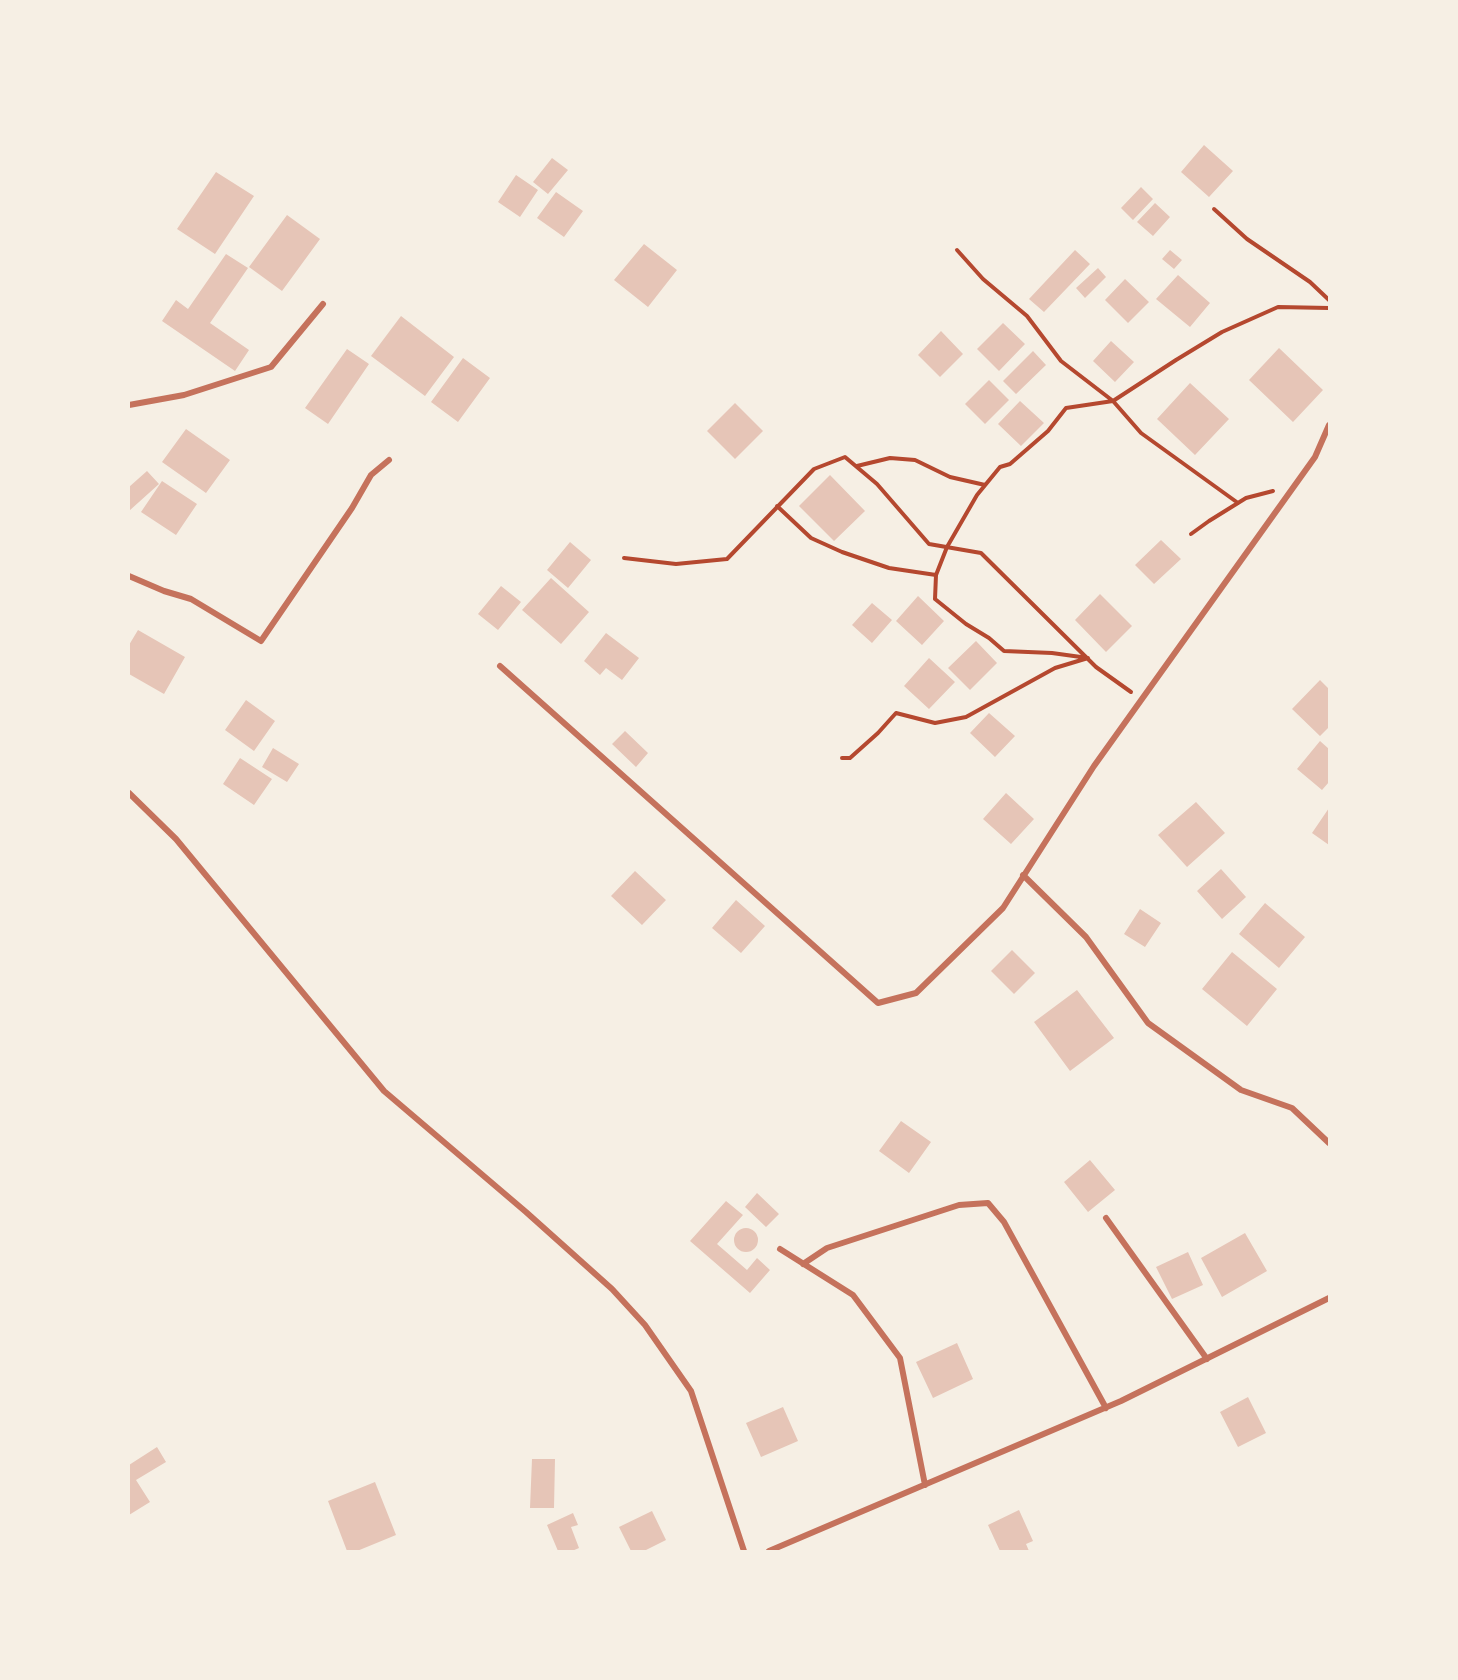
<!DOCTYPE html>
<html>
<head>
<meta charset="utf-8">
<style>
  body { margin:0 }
  #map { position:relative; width:1458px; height:1680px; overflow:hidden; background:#f6efe4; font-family:"Source Sans 3",sans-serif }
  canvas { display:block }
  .frame { position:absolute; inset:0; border:130px solid #f6efe4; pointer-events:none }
</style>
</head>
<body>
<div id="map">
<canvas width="1458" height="1680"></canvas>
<div class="frame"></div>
</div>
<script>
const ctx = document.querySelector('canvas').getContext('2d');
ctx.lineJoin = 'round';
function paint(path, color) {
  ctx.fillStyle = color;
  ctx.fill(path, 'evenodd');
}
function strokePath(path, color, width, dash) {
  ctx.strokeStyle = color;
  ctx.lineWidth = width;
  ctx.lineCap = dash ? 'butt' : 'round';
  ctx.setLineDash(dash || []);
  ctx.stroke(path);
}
paint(new Path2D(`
  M 1204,145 L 1233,171 L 1209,197 L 1181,172 Z
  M 552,158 L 568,170 L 548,194 L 533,182 Z
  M 216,172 L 254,196 L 215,254 L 177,229 Z
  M 516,175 L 538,190 L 520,217 L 498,202 Z
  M 1141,187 L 1153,199 L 1133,220 L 1121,208 Z
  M 556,192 L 583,211 L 564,237 L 537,218 Z
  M 1155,203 L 1170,217 L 1153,236 L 1137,222 Z
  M 287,215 L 320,239 L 282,291 L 249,267 Z
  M 644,244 L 677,270 L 648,307 L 614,280 Z
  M 1075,250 L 1090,264 L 1044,312 L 1029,299 Z
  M 1170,250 L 1182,260 L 1174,269 L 1162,259 Z
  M 226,254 L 248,268 L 210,323 L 249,350 L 235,371 L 162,321 L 176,300 L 188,309 Z
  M 1098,268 L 1106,277 L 1085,298 L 1076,288 Z
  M 1178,275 L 1210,303 L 1190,327 L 1156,299 Z
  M 1125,279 L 1149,302 L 1128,323 L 1105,300 Z
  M 401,316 L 454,357 L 425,396 L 371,356 Z
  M 1003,323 L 1025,344 L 999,371 L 977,349 Z
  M 941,331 L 963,354 L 940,377 L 918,355 Z
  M 1111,341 L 1134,362 L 1115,382 L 1093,361 Z
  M 1279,348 L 1323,390 L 1293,422 L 1249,380 Z
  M 347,349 L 369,364 L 328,424 L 305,408 Z
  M 1033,351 L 1046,365 L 1016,394 L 1003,381 Z
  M 463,358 L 490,378 L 458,422 L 431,402 Z
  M 989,380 L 1009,400 L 985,424 L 965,404 Z
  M 1190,383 L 1229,419 L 1195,455 L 1157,419 Z
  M 1020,401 L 1044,423 L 1021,446 L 998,424 Z
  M 735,403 L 763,431 L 735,459 L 707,431 Z
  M 186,429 L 230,460 L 206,493 L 162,462 Z
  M 147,471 L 159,484 L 129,511 L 129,487 Z
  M 830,475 L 865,511 L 834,541 L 799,506 Z
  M 162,481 L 197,504 L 176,535 L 141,512 Z
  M 1161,540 L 1181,559 L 1154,584 L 1135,565 Z
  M 570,542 L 591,560 L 568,588 L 547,570 Z
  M 551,578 L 589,612 L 561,644 L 522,610 Z
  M 501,586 L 521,602 L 498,630 L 478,614 Z
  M 1100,594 L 1132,626 L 1106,652 L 1075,620 Z
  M 918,596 L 944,621 L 922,645 L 896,621 Z
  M 872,603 L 892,620 L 872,643 L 852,625 Z
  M 138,630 L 185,657 L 164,694 L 129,674 L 129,645 Z
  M 606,633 L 639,658 L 622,680 L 606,668 L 600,675 L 584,661 Z
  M 976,641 L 997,663 L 970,690 L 948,668 Z
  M 929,658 L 955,682 L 929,709 L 904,686 Z
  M 1320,680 L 1329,689 L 1329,727 L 1320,736 L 1292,709 Z
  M 246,700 L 275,721 L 254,751 L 225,730 Z
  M 989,713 L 1015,736 L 995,757 L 970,733 Z
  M 625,731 L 648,753 L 636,767 L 612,744 Z
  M 1320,741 L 1329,749 L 1329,782 L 1322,790 L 1297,769 Z
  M 273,748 L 299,764 L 287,782 L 262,767 Z
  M 240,758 L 272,779 L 254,805 L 223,784 Z
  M 1006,793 L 1034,819 L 1011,844 L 983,819 Z
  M 1196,802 L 1225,833 L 1187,867 L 1158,835 Z
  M 1329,808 L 1329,845 L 1312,833 Z
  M 1221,869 L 1246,897 L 1222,919 L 1197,891 Z
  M 635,871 L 666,900 L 642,925 L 611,896 Z
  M 736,900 L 765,926 L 741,953 L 712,928 Z
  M 1265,903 L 1305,937 L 1279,968 L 1239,934 Z
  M 1140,909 L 1161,923 L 1145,947 L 1124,934 Z
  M 1012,950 L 1035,973 L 1014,994 L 991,971 Z
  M 1232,952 L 1277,989 L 1247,1026 L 1202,989 Z
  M 1077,990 L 1114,1038 L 1070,1071 L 1034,1022 Z
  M 901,1121 L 931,1142 L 909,1173 L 879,1151 Z
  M 1090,1160 L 1115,1190 L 1088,1212 L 1064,1182 Z
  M 757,1193 L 779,1214 L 766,1227 L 745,1207 Z
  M 726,1201 L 743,1215 L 717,1244 L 747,1270 L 757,1258 L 770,1270 L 750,1293 L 690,1241 Z
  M734 1240a12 12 0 1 1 24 0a12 12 0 1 1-24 0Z
  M 1245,1233 L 1267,1271 L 1222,1297 L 1201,1258 Z
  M 1188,1252 L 1203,1285 L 1172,1299 L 1156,1267 Z
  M 957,1343 L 973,1379 L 933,1398 L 916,1362 Z
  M 1248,1397 L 1266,1433 L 1238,1447 L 1220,1412 Z
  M 783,1407 L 798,1441 L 761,1457 L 746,1423 Z
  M 157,1447 L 166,1462 L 136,1480 L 150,1502 L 129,1515 L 129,1465 Z
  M 532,1459 L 555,1459 L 554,1508 L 530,1508 Z
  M 375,1482 L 396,1535 L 357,1551 L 347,1551 L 328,1501 Z
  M 1019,1510 L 1033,1541 L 1026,1544 L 1029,1551 L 1000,1551 L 988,1525 Z
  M 652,1511 L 666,1540 L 644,1551 L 631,1551 L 619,1527 Z
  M 573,1513 L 578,1525 L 571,1527 L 579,1548 L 572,1551 L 558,1551 L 547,1525 Z`), '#e6c5b7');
strokePath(new Path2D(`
  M 1214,209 L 1247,239 L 1310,282 L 1329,300
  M 957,250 L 983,279 L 1027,316 L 1061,361 L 1113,401 L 1141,433 L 1238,503
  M 857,466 L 890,458 L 915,460 L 950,477 L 985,485
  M 777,506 L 811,538 L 842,552 L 889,568 L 936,575
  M 1191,534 L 1209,521 L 1246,498 L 1273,491
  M 624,558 L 676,564 L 727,559 L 814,469 L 845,457 L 877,484 L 929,544 L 981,553 L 1096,667 L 1131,692
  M 842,758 L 850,758 L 878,733 L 896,713 L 935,723 L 966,717 L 1055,668 L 1088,658 L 1052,653 L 1004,651 L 989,638 L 966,624 L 935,599 L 936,575 L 947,547 L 977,495 L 1000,467 L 1010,464 L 1048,431 L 1066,408 L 1113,401 L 1176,360 L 1222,332 L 1278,307 L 1329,308`), '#b5482f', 4);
strokePath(new Path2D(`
  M 129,405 L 184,395 L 271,367 L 323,304
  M 129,576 L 164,591 L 191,599 L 261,641 L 352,508 L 371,475 L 389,460
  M 500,666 L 878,1003 L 916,993 L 1003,908 L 1094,766 L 1315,457 L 1329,425
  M 129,793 L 176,839 L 384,1091 L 526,1212 L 612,1289 L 645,1325 L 691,1391 L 744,1551
  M 1023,875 L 1086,937 L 1148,1023 L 1241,1090 L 1292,1108 L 1329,1143
  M 1106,1218 L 1207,1359
  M 780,1249 L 853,1295 L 900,1358 L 925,1485
  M 803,1264 L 827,1248 L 959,1205 L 988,1203 L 1004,1222 L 1106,1408
  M 769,1551 L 1121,1401 L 1329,1298`), '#c5725c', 6);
</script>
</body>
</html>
